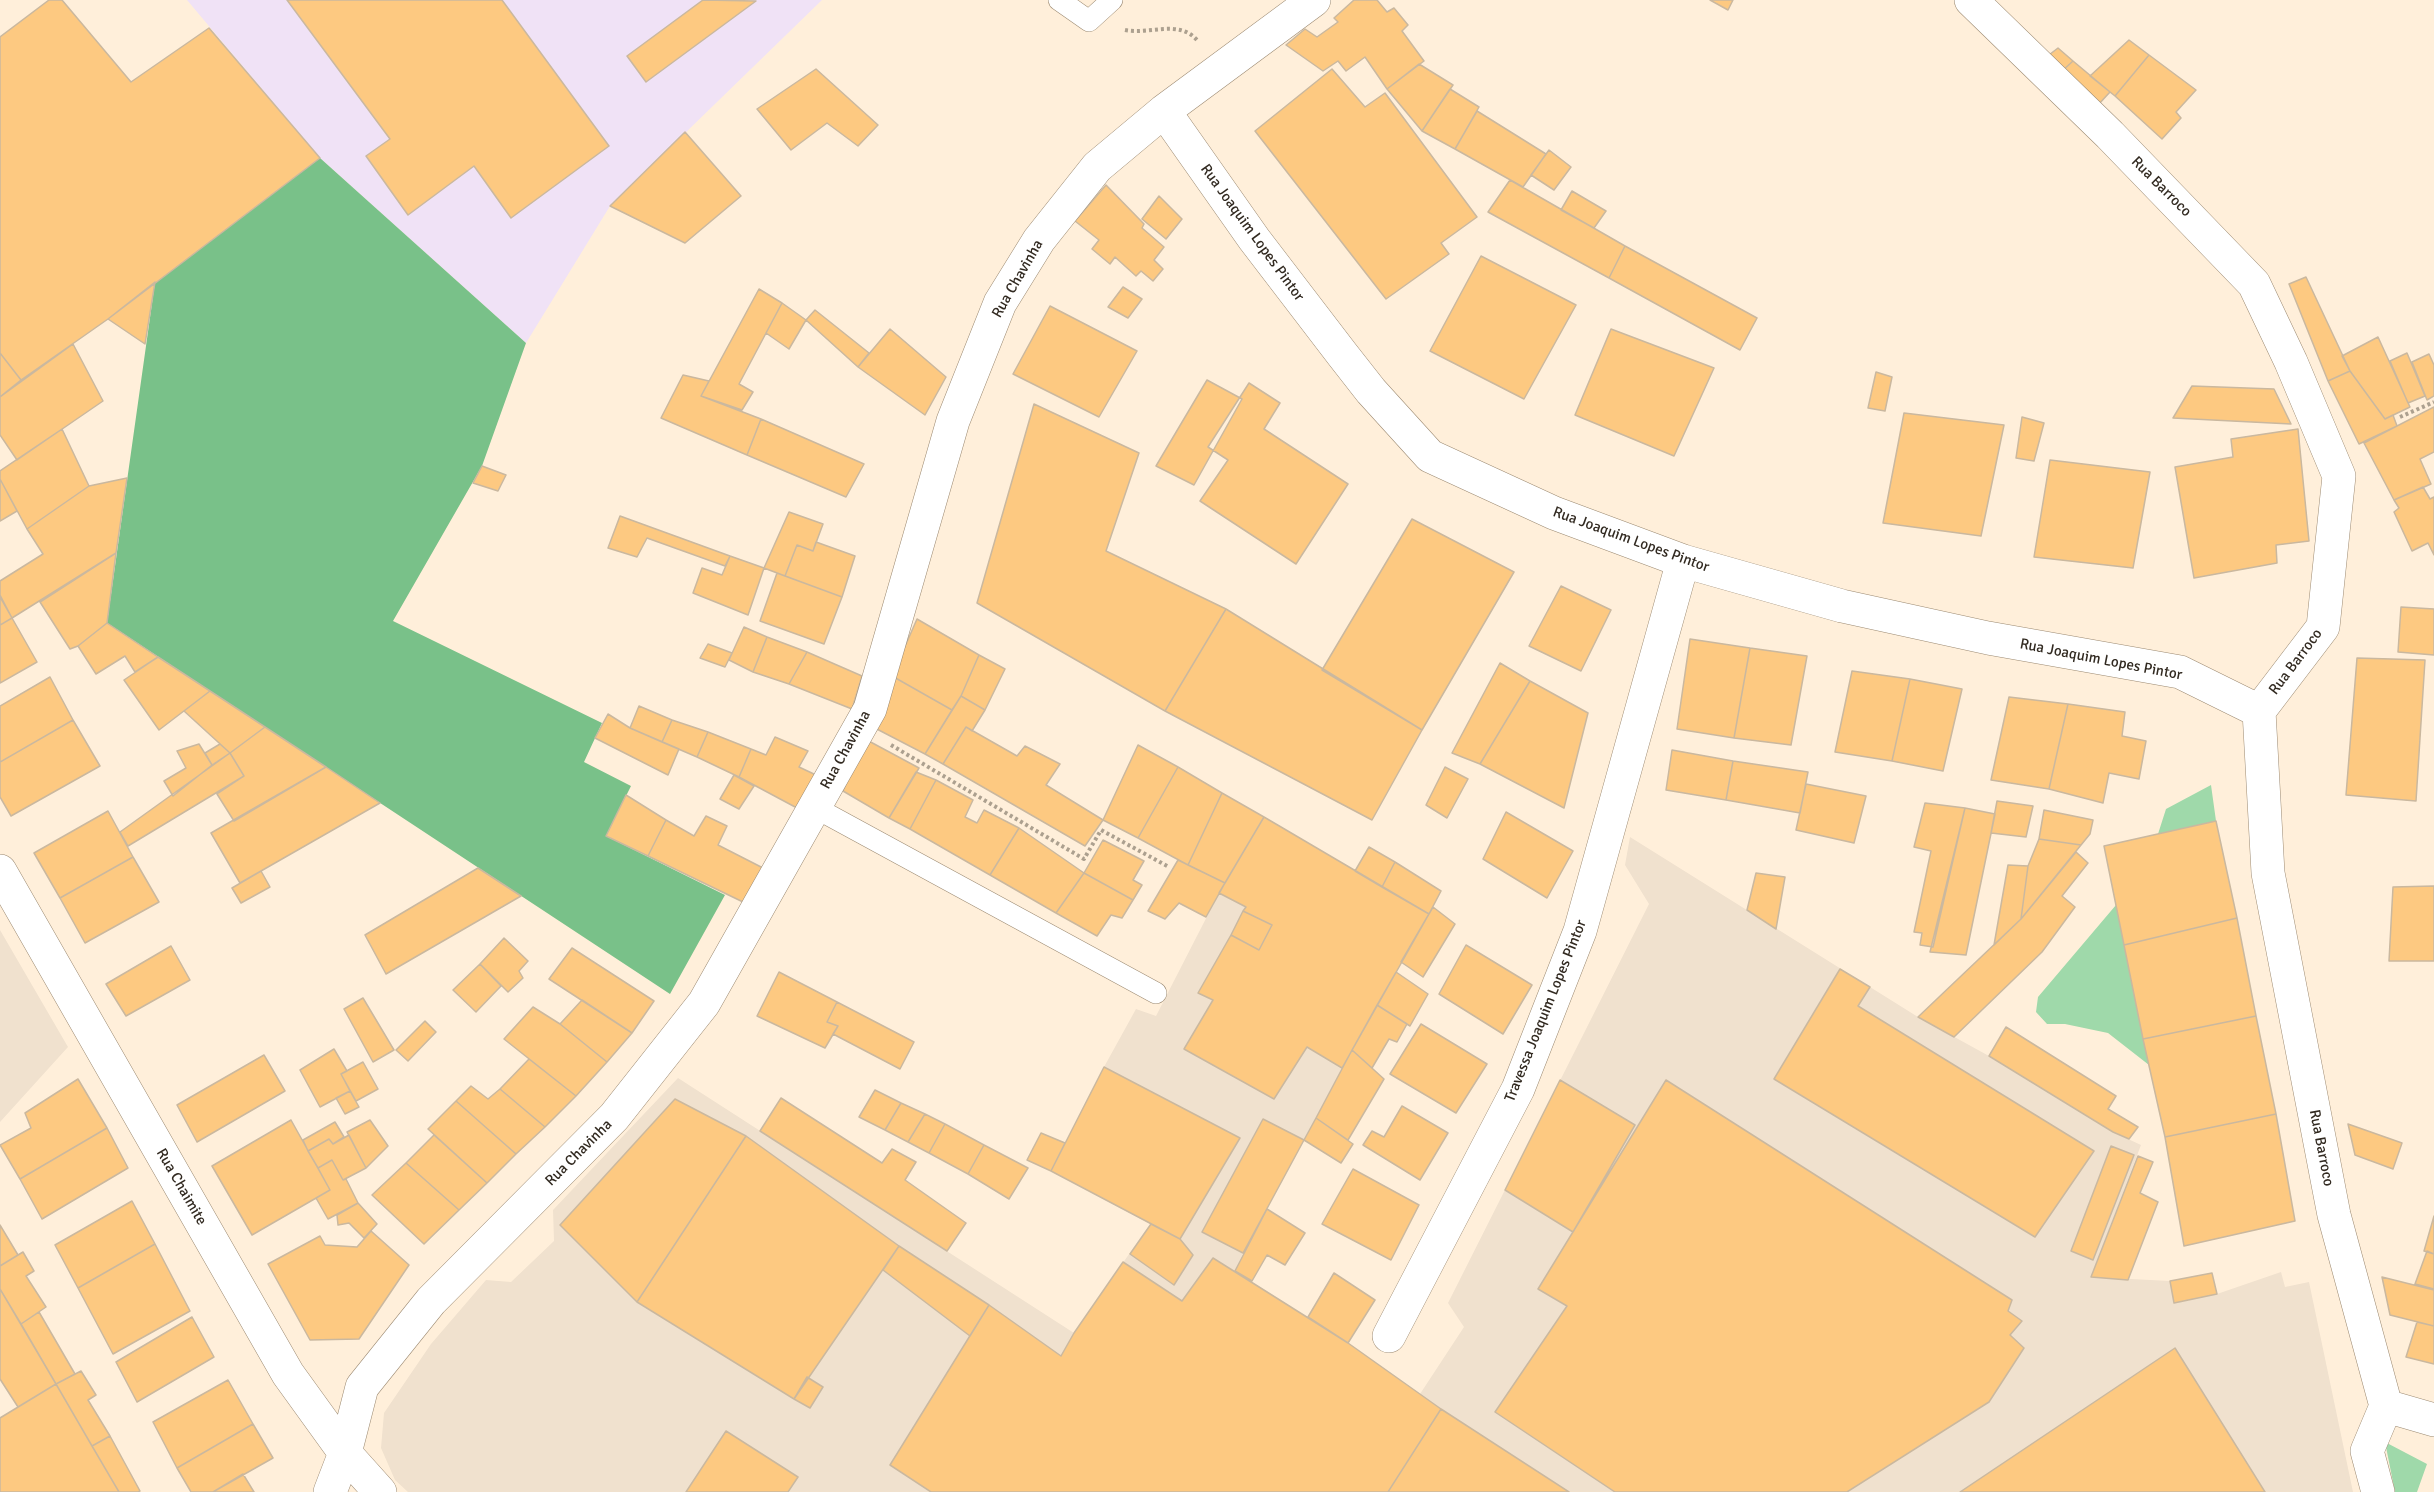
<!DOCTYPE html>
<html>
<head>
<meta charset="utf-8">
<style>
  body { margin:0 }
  canvas { display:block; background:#ffefda }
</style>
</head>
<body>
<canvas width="2434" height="1492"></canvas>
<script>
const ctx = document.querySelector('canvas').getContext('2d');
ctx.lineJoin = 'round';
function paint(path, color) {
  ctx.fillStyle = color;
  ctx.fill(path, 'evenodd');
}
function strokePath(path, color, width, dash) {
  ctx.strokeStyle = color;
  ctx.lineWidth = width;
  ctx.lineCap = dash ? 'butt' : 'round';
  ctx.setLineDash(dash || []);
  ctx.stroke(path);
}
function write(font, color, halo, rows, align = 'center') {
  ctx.font = font + ' Signika,sans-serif';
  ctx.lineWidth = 4.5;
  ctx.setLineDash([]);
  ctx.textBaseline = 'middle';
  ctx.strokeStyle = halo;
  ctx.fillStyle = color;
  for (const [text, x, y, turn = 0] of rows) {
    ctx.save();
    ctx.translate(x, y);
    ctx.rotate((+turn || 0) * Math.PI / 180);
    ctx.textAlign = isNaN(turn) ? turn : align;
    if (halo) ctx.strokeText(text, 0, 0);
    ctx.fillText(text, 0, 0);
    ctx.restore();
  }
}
paint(new Path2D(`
  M 187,0 L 822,0 L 610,206 L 526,343 L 320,158 Z`), '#f0e2f6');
paint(new Path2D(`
  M 1264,817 L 1382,887 L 1377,1005 L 1243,1253 L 1235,1271 L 1348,1343 L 1420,1394 L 1464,1327 L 1448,1303 L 1649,904 L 1625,865 L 1630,837 L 1918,1017 L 1989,1056 L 2113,1132 L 2141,1145 L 2091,1277 L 2170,1281 L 2175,1303 L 2217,1294 L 2281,1272 L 2285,1287 L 2309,1282 L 2353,1492 L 408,1492 L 395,1480 L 381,1448 L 384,1413 L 431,1344 L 486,1280 L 511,1282 L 554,1241 L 553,1210 L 678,1078 L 1074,1333 L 1150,1224 L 1051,1171 L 1104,1067 L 1136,1009 L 1156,1016 L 1219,893 Z
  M 0,930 L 68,1047 L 0,1122 Z`), '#f0e1ce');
paint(new Path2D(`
  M 2211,785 L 2216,821 L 2158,834 L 2166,809 Z
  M 2116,905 L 2149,1065 L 2108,1033 L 2065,1024 L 2047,1024 L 2036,1012 L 2038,997 Z
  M 2385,1442 L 2427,1464 L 2417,1492 L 2395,1492 Z`), '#9fd9aa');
paint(new Path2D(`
  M 320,158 L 526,343 L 482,466 L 393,621 L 602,723 L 584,762 L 631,786 L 606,836 L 725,895 L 670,994 L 107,623 L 155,282 Z`), '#79c189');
const building = new Path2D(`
  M 49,0 L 62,0 L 131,82 L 209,28 L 320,158 L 108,319 L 21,380 L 0,353 L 0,37 Z
  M 287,0 L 502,0 L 609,146 L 511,218 L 474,166 L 408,215 L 366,156 L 390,139 Z
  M 703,0 L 756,1 L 646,82 L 627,56 Z
  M 1354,0 L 1377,0 L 1387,12 L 1394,8 L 1408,25 L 1402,31 L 1424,61 L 1387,89 L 1365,57 L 1346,71 L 1338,61 L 1323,71 L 1286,45 L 1305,29 L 1317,37 L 1338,22 L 1334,18 Z
  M 1710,0 L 1733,0 L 1728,10 Z
  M 2129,40 L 2149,55 L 2115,96 L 2090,76 Z
  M 2058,48 L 2073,61 L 2061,72 L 2045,58 Z
  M 2149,55 L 2196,90 L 2176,112 L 2181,118 L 2162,139 L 2115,96 Z
  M 2073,61 L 2110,92 L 2098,105 L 2061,72 Z
  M 1419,64 L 1453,85 L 1422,131 L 1387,89 Z
  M 816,69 L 878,125 L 858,146 L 827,123 L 791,150 L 757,109 Z
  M 1332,69 L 1365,107 L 1385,93 L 1477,217 L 1441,243 L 1449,254 L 1386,299 L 1255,131 Z
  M 1450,89 L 1479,107 L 1455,149 L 1422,131 Z
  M 1477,111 L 1546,154 L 1523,187 L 1455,149 Z
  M 685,132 L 741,196 L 685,243 L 610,206 Z
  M 1549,150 L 1571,167 L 1554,190 L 1531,175 Z
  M 1510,180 L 1625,246 L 1609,278 L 1488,212 Z
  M 1106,185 L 1144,224 L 1142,228 L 1164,247 L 1154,260 L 1163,269 L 1153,281 L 1141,271 L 1136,276 L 1115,257 L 1110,264 L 1092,249 L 1099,240 L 1075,221 Z
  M 1572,191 L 1606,211 L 1594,228 L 1561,210 Z
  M 1159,196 L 1182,219 L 1166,239 L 1142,219 Z
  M 1625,246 L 1757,318 L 1740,350 L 1609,278 Z
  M 1481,256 L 1576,305 L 1524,399 L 1430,351 Z
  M 2306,277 L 2350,371 L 2328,381 L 2289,284 Z
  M 155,282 L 145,344 L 108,319 Z
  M 1123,287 L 1142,299 L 1128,318 L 1108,307 Z
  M 759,289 L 782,303 L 739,384 L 753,392 L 742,410 L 701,396 Z
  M 782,303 L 806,320 L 789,349 L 766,333 Z
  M 1050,306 L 1137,351 L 1099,417 L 1013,374 Z
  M 815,310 L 869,353 L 858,367 L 806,320 Z
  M 890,329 L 946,377 L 925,415 L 858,367 Z
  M 1611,329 L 1714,368 L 1674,456 L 1575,415 Z
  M 2378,337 L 2410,407 L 2385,419 L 2350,371 L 2342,356 Z
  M 73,344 L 103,401 L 17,460 L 0,435 L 0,397 Z
  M 0,353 L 21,380 L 0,397 Z
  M 2407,353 L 2425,396 L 2408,403 L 2390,361 Z
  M 2429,354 L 2434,365 L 2434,396 L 2427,400 L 2412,362 Z
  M 2350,371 L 2385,419 L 2393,415 L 2397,426 L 2359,444 L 2328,381 Z
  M 1876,372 L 1892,377 L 1885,411 L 1868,408 Z
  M 683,375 L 709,381 L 701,396 L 761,419 L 747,455 L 661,418 Z
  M 1207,380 L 1242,399 L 1194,485 L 1156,466 Z
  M 1249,383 L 1280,403 L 1264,429 L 1348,484 L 1296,564 L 1200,501 L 1228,460 L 1208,447 Z
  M 2192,386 L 2274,389 L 2291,424 L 2173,418 Z
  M 1034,404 L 1139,453 L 1106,551 L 1226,609 L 1165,711 L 977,603 Z
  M 2434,407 L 2434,452 L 2420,459 L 2431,484 L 2394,500 L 2364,443 Z
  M 1904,413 L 2004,425 L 1981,536 L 1883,523 Z
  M 2022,417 L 2044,423 L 2034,461 L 2016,458 Z
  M 761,419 L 864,464 L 846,497 L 747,455 Z
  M 62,429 L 89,486 L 27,529 L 0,479 L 0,471 Z
  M 2298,429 L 2309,541 L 2276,545 L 2277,563 L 2194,578 L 2175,467 L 2233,457 L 2231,439 Z
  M 2050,460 L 2150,472 L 2133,568 L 2034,557 Z
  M 482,466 L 506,475 L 498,491 L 473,483 Z
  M 127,478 L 116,553 L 12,618 L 0,595 L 0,581 L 43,554 L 27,529 L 89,486 Z
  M 0,479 L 17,511 L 0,521 Z
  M 2423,487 L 2430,499 L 2434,497 L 2434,555 L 2428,543 L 2412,551 L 2394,512 L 2399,508 L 2394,500 Z
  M 789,512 L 823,524 L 813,551 L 797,545 L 785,576 L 764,568 Z
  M 620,516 L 730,556 L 725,566 L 647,538 L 637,557 L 608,548 Z
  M 1412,519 L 1514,572 L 1422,730 L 1322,670 Z
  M 816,542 L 855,556 L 842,597 L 785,576 L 797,545 L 813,551 Z
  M 116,553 L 107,623 L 78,646 L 70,649 L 40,602 Z
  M 730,556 L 764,568 L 748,615 L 693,593 L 702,568 L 722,575 Z
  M 777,573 L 842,597 L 824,644 L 760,621 Z
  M 1561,586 L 1611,610 L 1581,671 L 1529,646 Z
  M 0,597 L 12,618 L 0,625 Z
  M 2401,607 L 2434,609 L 2434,655 L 2398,652 Z
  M 1226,609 L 1422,730 L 1372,820 L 1165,711 Z
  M 12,618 L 37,662 L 0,683 L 0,625 Z
  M 917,619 L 979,655 L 961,696 L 952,710 L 892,676 Z
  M 107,623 L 158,657 L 135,672 L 125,656 L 96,674 L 78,646 Z
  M 744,627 L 767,637 L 753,672 L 729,660 Z
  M 767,637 L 807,652 L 789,684 L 753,672 Z
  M 1690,639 L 1750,648 L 1734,738 L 1677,729 Z
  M 708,644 L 732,653 L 725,667 L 700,658 Z
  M 1750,648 L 1807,656 L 1791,745 L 1734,738 Z
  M 807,652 L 862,676 L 852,709 L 789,684 Z
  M 979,655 L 1005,669 L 985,710 L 961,696 Z
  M 158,657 L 210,691 L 159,730 L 124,680 Z
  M 2357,658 L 2425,660 L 2416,801 L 2346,795 Z
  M 1500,663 L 1530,681 L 1480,764 L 1452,753 Z
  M 1852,671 L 1910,679 L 1892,761 L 1835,752 Z
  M 892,676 L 952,710 L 925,754 L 871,726 Z
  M 50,677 L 73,720 L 0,762 L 0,706 Z
  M 1910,679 L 1962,689 L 1943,771 L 1892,761 Z
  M 1530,681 L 1588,713 L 1564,808 L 1480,764 Z
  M 210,691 L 265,727 L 230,753 L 184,711 Z
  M 961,696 L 985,710 L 972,731 L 966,727 L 943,764 L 925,754 Z
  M 2009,697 L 2068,704 L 2049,789 L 1991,780 Z
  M 2068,704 L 2125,712 L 2122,736 L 2146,741 L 2139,779 L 2109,773 L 2103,803 L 2049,789 Z
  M 639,706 L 672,720 L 662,742 L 630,728 Z
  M 608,714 L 630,728 L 679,749 L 668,775 L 595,738 Z
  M 73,720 L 100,766 L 11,816 L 0,797 L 0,762 Z
  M 672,720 L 708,732 L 697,757 L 662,742 Z
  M 265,727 L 326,767 L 234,821 L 217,794 L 244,776 L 230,753 Z
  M 966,727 L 1017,756 L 1025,746 L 1060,764 L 1046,785 L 1103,820 L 1085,846 L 943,764 Z
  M 708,732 L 751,749 L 739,777 L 697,757 Z
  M 775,737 L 808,751 L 799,767 L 816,775 L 797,808 L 739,777 L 751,749 L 766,755 Z
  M 865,739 L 919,768 L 889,818 L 843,791 Z
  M 199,744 L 212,765 L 173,796 L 164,781 L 186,768 L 177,751 Z
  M 220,744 L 230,753 L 212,765 L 205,753 Z
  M 1138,745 L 1178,767 L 1138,838 L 1103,820 Z
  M 1672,750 L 1733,761 L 1726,800 L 1666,790 Z
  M 230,753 L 244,776 L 128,846 L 120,832 Z
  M 1733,761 L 1808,772 L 1800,813 L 1726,800 Z
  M 326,767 L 380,803 L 240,883 L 211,833 Z
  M 1178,767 L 1222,793 L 1188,865 L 1138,838 Z
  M 1445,767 L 1468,779 L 1447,818 L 1426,805 Z
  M 916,772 L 936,780 L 910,829 L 889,818 Z
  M 734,775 L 754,786 L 739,809 L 720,799 Z
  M 936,780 L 973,800 L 965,817 L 977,823 L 984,810 L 1019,828 L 990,875 L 910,829 Z
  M 1806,784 L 1866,796 L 1854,843 L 1796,830 Z
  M 1222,793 L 1264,817 L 1225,883 L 1188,865 Z
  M 626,795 L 666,820 L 648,856 L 606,836 Z
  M 1997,801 L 2033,806 L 2026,837 L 1991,833 Z
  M 1925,803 L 1965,808 L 1933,947 L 1920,945 L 1922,933 L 1914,932 L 1931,851 L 1914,847 Z
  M 1965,808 L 1995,814 L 1966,955 L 1930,952 Z
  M 2044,810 L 2093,820 L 2090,834 L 2081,845 L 2039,839 Z
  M 108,811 L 133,857 L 60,898 L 34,853 Z
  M 1506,812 L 1573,851 L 1547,898 L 1483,859 Z
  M 706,816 L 727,826 L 718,845 L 763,868 L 743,902 L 648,856 L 666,820 L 694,836 Z
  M 1264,817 L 1429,914 L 1342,1068 L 1307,1047 L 1274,1099 L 1184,1049 L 1213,1000 L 1198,993 L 1231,935 L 1259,950 L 1272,925 L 1243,911 L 1246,907 L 1219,893 Z
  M 2216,821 L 2237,918 L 2124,945 L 2104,846 Z
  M 1019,828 L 1084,873 L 1056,913 L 990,875 Z
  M 2039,839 L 2081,845 L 2021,919 L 2028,866 Z
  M 1103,840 L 1144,861 L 1133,880 L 1142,885 L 1133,900 L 1084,873 Z
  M 1369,847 L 1395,862 L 1382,887 L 1355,871 Z
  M 2076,852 L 2088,863 L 2062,896 L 2075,907 L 2042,952 L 1954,1037 L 1918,1017 L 2021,919 Z
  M 133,857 L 159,902 L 85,943 L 60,898 Z
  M 1178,860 L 1225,883 L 1206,917 L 1179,903 L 1165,919 L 1148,911 Z
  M 1395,862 L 1441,891 L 1429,914 L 1382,887 Z
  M 2008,865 L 2028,866 L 2021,919 L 1994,945 Z
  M 478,868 L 521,896 L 386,974 L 365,935 Z
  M 261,871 L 270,887 L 241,903 L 232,888 Z
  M 1084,873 L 1133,900 L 1122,918 L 1111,915 L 1097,936 L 1056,913 Z
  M 1756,873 L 1785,877 L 1776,929 L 1747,910 Z
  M 2434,886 L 2434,961 L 2389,961 L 2393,887 Z
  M 1433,907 L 1455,924 L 1423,977 L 1401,962 Z
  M 1243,911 L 1272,925 L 1259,950 L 1231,935 Z
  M 2237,918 L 2256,1016 L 2143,1039 L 2124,945 Z
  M 504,938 L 528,961 L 519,971 L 523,978 L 508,992 L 480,964 Z
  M 1466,945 L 1532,985 L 1503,1034 L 1439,994 Z
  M 171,946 L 190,980 L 126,1016 L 106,984 Z
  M 572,948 L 654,1001 L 632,1033 L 549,979 Z
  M 480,964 L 501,986 L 476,1012 L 453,990 Z
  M 1840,969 L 1870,987 L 1858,1006 L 2094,1151 L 2035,1237 L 1774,1079 Z
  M 779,972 L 837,1002 L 827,1022 L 838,1026 L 825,1048 L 757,1016 Z
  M 1396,972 L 1428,994 L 1410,1026 L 1377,1005 Z
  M 363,998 L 394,1050 L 373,1062 L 344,1009 Z
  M 582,1000 L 632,1033 L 607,1062 L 560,1024 Z
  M 837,1002 L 914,1042 L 900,1069 L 833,1034 L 838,1026 L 827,1022 Z
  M 1377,1005 L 1407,1024 L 1397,1042 L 1389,1039 L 1372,1068 L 1352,1050 Z
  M 533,1007 L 560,1024 L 607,1062 L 576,1096 L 504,1039 Z
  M 2256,1016 L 2276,1114 L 2165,1137 L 2143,1039 Z
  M 425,1021 L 436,1032 L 408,1061 L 396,1050 Z
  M 1421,1024 L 1487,1064 L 1456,1113 L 1390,1074 Z
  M 2006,1027 L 2116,1096 L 2108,1109 L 2138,1127 L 2129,1139 L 2113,1132 L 1989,1056 Z
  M 334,1049 L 347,1071 L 341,1074 L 350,1091 L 320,1107 L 300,1070 Z
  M 1352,1050 L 1384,1079 L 1348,1140 L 1316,1118 Z
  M 264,1055 L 285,1091 L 197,1142 L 177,1105 Z
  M 529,1059 L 576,1096 L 545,1127 L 500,1089 Z
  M 363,1062 L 378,1089 L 356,1101 L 341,1074 Z
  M 1104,1067 L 1240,1138 L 1180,1239 L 1051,1171 Z
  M 78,1079 L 107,1128 L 20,1179 L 0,1145 L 31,1128 L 25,1113 Z
  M 1560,1080 L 1635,1125 L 1573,1232 L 1505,1190 Z
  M 1666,1080 L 2012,1300 L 2008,1311 L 2022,1321 L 2010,1335 L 2024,1348 L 1989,1402 L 1847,1492 L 1615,1492 L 1495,1412 L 1567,1306 L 1538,1289 Z
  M 471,1086 L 488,1099 L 500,1089 L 545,1127 L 516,1154 L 456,1101 Z
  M 875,1090 L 901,1103 L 885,1130 L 859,1117 Z
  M 350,1091 L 359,1107 L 345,1114 L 336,1098 Z
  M 781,1098 L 882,1163 L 892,1149 L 916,1162 L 905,1180 L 966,1223 L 947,1251 L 760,1131 Z
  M 675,1099 L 746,1136 L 637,1302 L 560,1225 Z
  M 456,1101 L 516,1154 L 487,1183 L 428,1129 Z
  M 901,1103 L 925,1114 L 908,1142 L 885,1130 Z
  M 1402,1106 L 1448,1133 L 1420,1180 L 1363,1145 L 1372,1131 L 1384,1137 Z
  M 925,1114 L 945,1124 L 929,1153 L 908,1142 Z
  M 2276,1114 L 2295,1221 L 2184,1246 L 2165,1137 Z
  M 1316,1118 L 1353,1144 L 1341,1163 L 1304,1140 Z
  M 1263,1119 L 1304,1140 L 1243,1253 L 1202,1232 Z
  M 291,1120 L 330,1190 L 252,1235 L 212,1166 Z
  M 370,1120 L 388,1146 L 366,1168 L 347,1132 Z
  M 335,1122 L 344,1137 L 333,1144 L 329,1139 L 308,1151 L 303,1140 Z
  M 945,1124 L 984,1145 L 968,1174 L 929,1153 Z
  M 2348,1124 L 2402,1143 L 2393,1169 L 2355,1155 Z
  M 107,1128 L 128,1168 L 42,1219 L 20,1179 Z
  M 1041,1133 L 1065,1143 L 1051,1171 L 1027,1160 Z
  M 349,1135 L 366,1168 L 343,1180 L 332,1160 L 318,1168 L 308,1151 L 329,1139 L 333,1144 Z
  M 434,1135 L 487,1183 L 459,1210 L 406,1163 Z
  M 746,1136 L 899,1246 L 794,1399 L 637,1302 Z
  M 984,1145 L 1028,1168 L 1009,1199 L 968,1174 Z
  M 2111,1146 L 2134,1155 L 2093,1260 L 2071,1251 Z
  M 2138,1156 L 2153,1162 L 2140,1193 L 2158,1202 L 2128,1280 L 2091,1277 Z
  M 332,1160 L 343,1180 L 346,1179 L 358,1203 L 328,1219 L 316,1198 L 330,1190 L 318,1168 Z
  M 406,1163 L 459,1210 L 424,1244 L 372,1195 Z
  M 1353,1169 L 1419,1205 L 1391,1260 L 1322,1224 Z
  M 132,1201 L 155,1244 L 78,1288 L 55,1245 Z
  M 358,1203 L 377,1224 L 364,1238 L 349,1223 L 338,1225 L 337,1215 Z
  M 1267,1209 L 1305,1233 L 1285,1265 L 1267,1255 L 1252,1281 L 1235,1271 Z
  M 2434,1216 L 2434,1254 L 2424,1251 Z
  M 1151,1224 L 1180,1239 L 1193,1255 L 1174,1285 L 1130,1254 Z
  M 0,1225 L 18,1255 L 0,1266 Z
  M 371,1231 L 409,1265 L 359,1339 L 310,1340 L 268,1264 L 320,1236 L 325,1245 L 357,1247 Z
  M 155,1244 L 190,1311 L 113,1354 L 78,1288 Z
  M 899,1246 L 989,1305 L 970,1336 L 883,1270 Z
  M 2427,1251 L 2434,1254 L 2434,1289 L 2415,1284 Z
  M 23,1252 L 34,1271 L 26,1276 L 46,1307 L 21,1324 L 0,1289 L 0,1266 Z
  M 1213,1258 L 1348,1343 L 1441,1409 L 1388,1492 L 931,1492 L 890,1465 L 989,1305 L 1061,1356 L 1074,1333 L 1123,1262 L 1182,1301 Z
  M 1334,1273 L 1375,1300 L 1348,1343 L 1308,1317 Z
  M 2212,1273 L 2217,1294 L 2174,1303 L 2170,1281 Z
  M 2382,1277 L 2434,1290 L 2434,1326 L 2390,1315 Z
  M 0,1289 L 56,1384 L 18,1407 L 0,1379 Z
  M 39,1312 L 75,1374 L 56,1384 L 21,1324 Z
  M 192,1317 L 214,1357 L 137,1402 L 116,1362 Z
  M 2417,1322 L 2434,1326 L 2434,1364 L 2406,1357 Z
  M 2175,1348 L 2265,1492 L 1960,1492 Z
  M 81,1371 L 96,1395 L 88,1400 L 110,1436 L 92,1446 L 56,1384 Z
  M 807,1377 L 823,1387 L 810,1408 L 794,1399 Z
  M 228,1380 L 253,1424 L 177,1468 L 153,1422 Z
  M 56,1384 L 92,1446 L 119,1492 L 0,1492 L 0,1418 Z
  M 1441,1409 L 1569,1492 L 1388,1492 Z
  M 253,1424 L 273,1458 L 213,1492 L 191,1492 L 177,1468 Z
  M 726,1431 L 798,1477 L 788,1492 L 686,1492 Z
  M 110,1436 L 140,1491 L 138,1492 L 119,1492 L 92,1446 Z
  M 243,1474 L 254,1492 L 213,1492 Z`);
paint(building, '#fdc981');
strokePath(building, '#cab89f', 1.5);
const service = new Path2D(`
  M 1059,0 L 1089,21 L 1112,0
  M 814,807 L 1156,993`);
const minor = new Path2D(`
  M 1971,0 L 2110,135 L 2254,284 L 2291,362 L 2339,476 L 2323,627 L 2259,711 L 2268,873 L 2334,1215 L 2386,1406 L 2434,1420
  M 1164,111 L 1254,239 L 1342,354 L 1371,391 L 1430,456 L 1554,513 L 1683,561 L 1842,606 L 1988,638 L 2180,672 L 2259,711
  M 0,871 L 288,1374 L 345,1453 L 380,1492
  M 1389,1336 L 1518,1089 L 1580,931 L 1683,561
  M 330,1492 L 345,1453 L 362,1387 L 431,1301 L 614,1117 L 704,1003 L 870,709 L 953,421 L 1000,303 L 1039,240 L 1097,167 L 1164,111 L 1314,0
  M 2378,1492 L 2367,1451 L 2386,1406`);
strokePath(service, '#9c8a72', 22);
strokePath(minor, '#9c8a72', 34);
strokePath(new Path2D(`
  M 1125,30 C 1150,35 1178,19 1197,40
  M 2400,417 L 2434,402
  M 891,745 L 1084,859 L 1101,830 L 1169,867`), '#aca08f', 4, [3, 3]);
strokePath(service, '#fff', 21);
strokePath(minor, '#fff', 33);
write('15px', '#322a21', '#fff', [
  ["Rua Barroco",2161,187,45],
  ["Rua Joaquim Lopes Pintor",1252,233,54],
  ["Rua Chavinha",1018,279,-60],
  ["Rua Joaquim Lopes Pintor",1631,540,20],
  ["Rua Joaquim Lopes Pintor",2101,660,11],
  ["Rua Barroco",2296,662,-53],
  ["Rua Chavinha",846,750,-61],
  ["Travessa Joaquim Lopes Pintor",1546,1011,-68],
  ["Rua Barroco",2321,1148,79],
  ["Rua Chavinha",579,1153,-45],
  ["Rua Chaimite",181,1187,60]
]);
</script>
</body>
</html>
